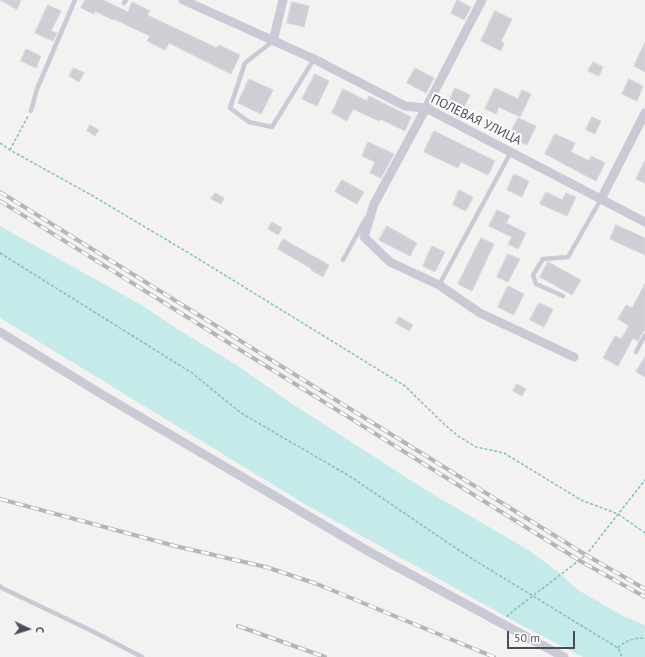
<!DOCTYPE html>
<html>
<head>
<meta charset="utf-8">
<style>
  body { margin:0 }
  #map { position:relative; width:645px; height:657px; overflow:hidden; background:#f3f2f1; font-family:"PT Sans",sans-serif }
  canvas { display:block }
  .north { position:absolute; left:8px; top:609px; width:40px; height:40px; -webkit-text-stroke:3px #fff; paint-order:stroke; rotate:94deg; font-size:11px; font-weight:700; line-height:16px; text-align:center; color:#4c4b5c }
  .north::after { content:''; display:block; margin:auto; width:14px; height:18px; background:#4c4b5c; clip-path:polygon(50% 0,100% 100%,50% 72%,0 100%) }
  .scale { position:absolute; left:507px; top:631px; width:68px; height:18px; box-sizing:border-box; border:2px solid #4c4b5c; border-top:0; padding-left:5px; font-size:12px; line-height:14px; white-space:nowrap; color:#4c4b5c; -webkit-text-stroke:3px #fff; paint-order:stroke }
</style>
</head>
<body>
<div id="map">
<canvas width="645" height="657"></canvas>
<div class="north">С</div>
<div class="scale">50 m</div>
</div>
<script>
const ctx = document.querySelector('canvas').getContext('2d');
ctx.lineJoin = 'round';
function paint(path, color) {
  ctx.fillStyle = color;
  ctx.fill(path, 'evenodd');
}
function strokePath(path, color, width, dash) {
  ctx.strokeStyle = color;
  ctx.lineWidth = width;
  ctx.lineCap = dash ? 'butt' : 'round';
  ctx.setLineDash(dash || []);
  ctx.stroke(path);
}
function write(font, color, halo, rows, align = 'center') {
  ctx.font = font + ' "PT Sans",sans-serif';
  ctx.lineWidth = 4;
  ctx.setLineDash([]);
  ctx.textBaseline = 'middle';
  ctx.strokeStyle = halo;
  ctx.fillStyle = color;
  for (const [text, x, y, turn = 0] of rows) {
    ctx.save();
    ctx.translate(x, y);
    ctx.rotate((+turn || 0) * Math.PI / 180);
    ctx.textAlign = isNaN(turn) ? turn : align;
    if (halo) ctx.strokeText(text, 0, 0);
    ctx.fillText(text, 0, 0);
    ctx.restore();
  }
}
paint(new Path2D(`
  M 0,226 L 143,306 L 179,330 L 235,364 L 288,401 L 424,489 L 530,551 L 558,572 L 578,590 L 623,616 L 645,625 L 645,657 L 583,657 L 523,626 L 303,503 L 0,318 Z`), '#c5eaea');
const building = new Path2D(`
  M 0,0 L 21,0 L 17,9 Z
  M 85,0 L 103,0 L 128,12 L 132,2 L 150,11 L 147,15 L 217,48 L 219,45 L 240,55 L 231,74 L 169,43 L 165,50 L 147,41 L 150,36 L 114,19 L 113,20 L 95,11 L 94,14 L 81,8 Z
  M 457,0 L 471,7 L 464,20 L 451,13 Z
  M 292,2 L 309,6 L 304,27 L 287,23 Z
  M 48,5 L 61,11 L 51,31 L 57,33 L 53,41 L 35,33 Z
  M 495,11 L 512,19 L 501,41 L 504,43 L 501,51 L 481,41 Z
  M 645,43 L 645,72 L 634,66 Z
  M 26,49 L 41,56 L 36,68 L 21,61 Z
  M 593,62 L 603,67 L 599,76 L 588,71 Z
  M 74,68 L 84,73 L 79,82 L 69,76 Z
  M 415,68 L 434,78 L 426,93 L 407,83 Z
  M 315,74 L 329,81 L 317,106 L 302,99 Z
  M 249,79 L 273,90 L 261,114 L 238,103 Z
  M 629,79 L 643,86 L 637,101 L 622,94 Z
  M 455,88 L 470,95 L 462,111 L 448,104 Z
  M 495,88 L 518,99 L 522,90 L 531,94 L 520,117 L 499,107 L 496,114 L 485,109 Z
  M 343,89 L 367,101 L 369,96 L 411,117 L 405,131 L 380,119 L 379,121 L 353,109 L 347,121 L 332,113 Z
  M 592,117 L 601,121 L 595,134 L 586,130 Z
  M 518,118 L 536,126 L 527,145 L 509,136 Z
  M 90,125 L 99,130 L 95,136 L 87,131 Z
  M 434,131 L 495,161 L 488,175 L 461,162 L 458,168 L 424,152 Z
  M 555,134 L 575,143 L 571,152 L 589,161 L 591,156 L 605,163 L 596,181 L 545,154 Z
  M 368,142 L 394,154 L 381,178 L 370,173 L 375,162 L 362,156 Z
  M 645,161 L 645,183 L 636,179 Z
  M 514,174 L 529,181 L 522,197 L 507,190 Z
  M 342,180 L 364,192 L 357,204 L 335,192 Z
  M 459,190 L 473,197 L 466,211 L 453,205 Z
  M 546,192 L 562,200 L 566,193 L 576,197 L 567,216 L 540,204 Z
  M 215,193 L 224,198 L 221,204 L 211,199 Z
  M 497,210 L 510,216 L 506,223 L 526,233 L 518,249 L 508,244 L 512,237 L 489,226 Z
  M 272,222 L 282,228 L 278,235 L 268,229 Z
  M 616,225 L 645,238 L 645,255 L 610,239 Z
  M 387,226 L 417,243 L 410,256 L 379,240 Z
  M 481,238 L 494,244 L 472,291 L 458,284 Z
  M 283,239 L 329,265 L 323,277 L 311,270 L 312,269 L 278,249 Z
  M 432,246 L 445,252 L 435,272 L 423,266 Z
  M 508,254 L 520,259 L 508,282 L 497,277 Z
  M 548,262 L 581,280 L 572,295 L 540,277 Z
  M 645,284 L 645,330 L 642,333 L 638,341 L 633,338 L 618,366 L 603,358 L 615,336 L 621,339 L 629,326 L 618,319 L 626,305 L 632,308 Z
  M 508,286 L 524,294 L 514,315 L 498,307 Z
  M 539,303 L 553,309 L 544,327 L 530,320 Z
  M 399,317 L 413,325 L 409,331 L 396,323 Z
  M 645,357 L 645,377 L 636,372 Z
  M 517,384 L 526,389 L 522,396 L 513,391 Z`);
paint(building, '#d0ced4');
strokePath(building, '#d7d5db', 1);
strokePath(new Path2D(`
  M 0,143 L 10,150 L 93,196 L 197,258 L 405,386 L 444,424 L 458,436 L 476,447 L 504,453 L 581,500 L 618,514 L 645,533
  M 10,150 L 28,116
  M 0,253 L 192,373 L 241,413 L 351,477 L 466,555 L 618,648 L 622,657
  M 507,617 L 508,615 L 586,555 L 645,480
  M 618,648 C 626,640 634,638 645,638`), '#81bdc5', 1.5, [3, 2]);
strokePath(new Path2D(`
  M 124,3 L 126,0
  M 273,41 L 245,63 L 230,108 L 249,122 L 272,127 L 314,59
  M 31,111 L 37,89 L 75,0
  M 343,260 L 366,218
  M 439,285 L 511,152
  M 563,296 L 536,284 L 533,275 L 543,259 L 568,257 L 601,199
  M 636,352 L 645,335
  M 0,586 L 2,588 L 92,631 L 142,657`), '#cac9d6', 4.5);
strokePath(new Path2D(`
  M 183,0 L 314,59 L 405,106 L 426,108 L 645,222
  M 482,0 L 426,108 L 374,204 L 364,237 L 390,262 L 439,285 L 480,313 L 574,357
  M 273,41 L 283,0
  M 601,199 L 645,113
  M 0,332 L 103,395 L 373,554 L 564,657`), '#cac9d6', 9);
const rail = new Path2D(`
  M 0,192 L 586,555 L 645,589
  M 0,201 L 582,562 L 645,597
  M 0,499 L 175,546 L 266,567 L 317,584 L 494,657
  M 238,626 L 325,657`);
strokePath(rail, '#b5b4ba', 4);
strokePath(rail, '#fff', 2.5, [8]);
write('13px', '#4c4b5c', '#fff', [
  ["ПОЛЕВАЯ УЛИЦА",476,120,26]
]);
</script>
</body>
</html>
